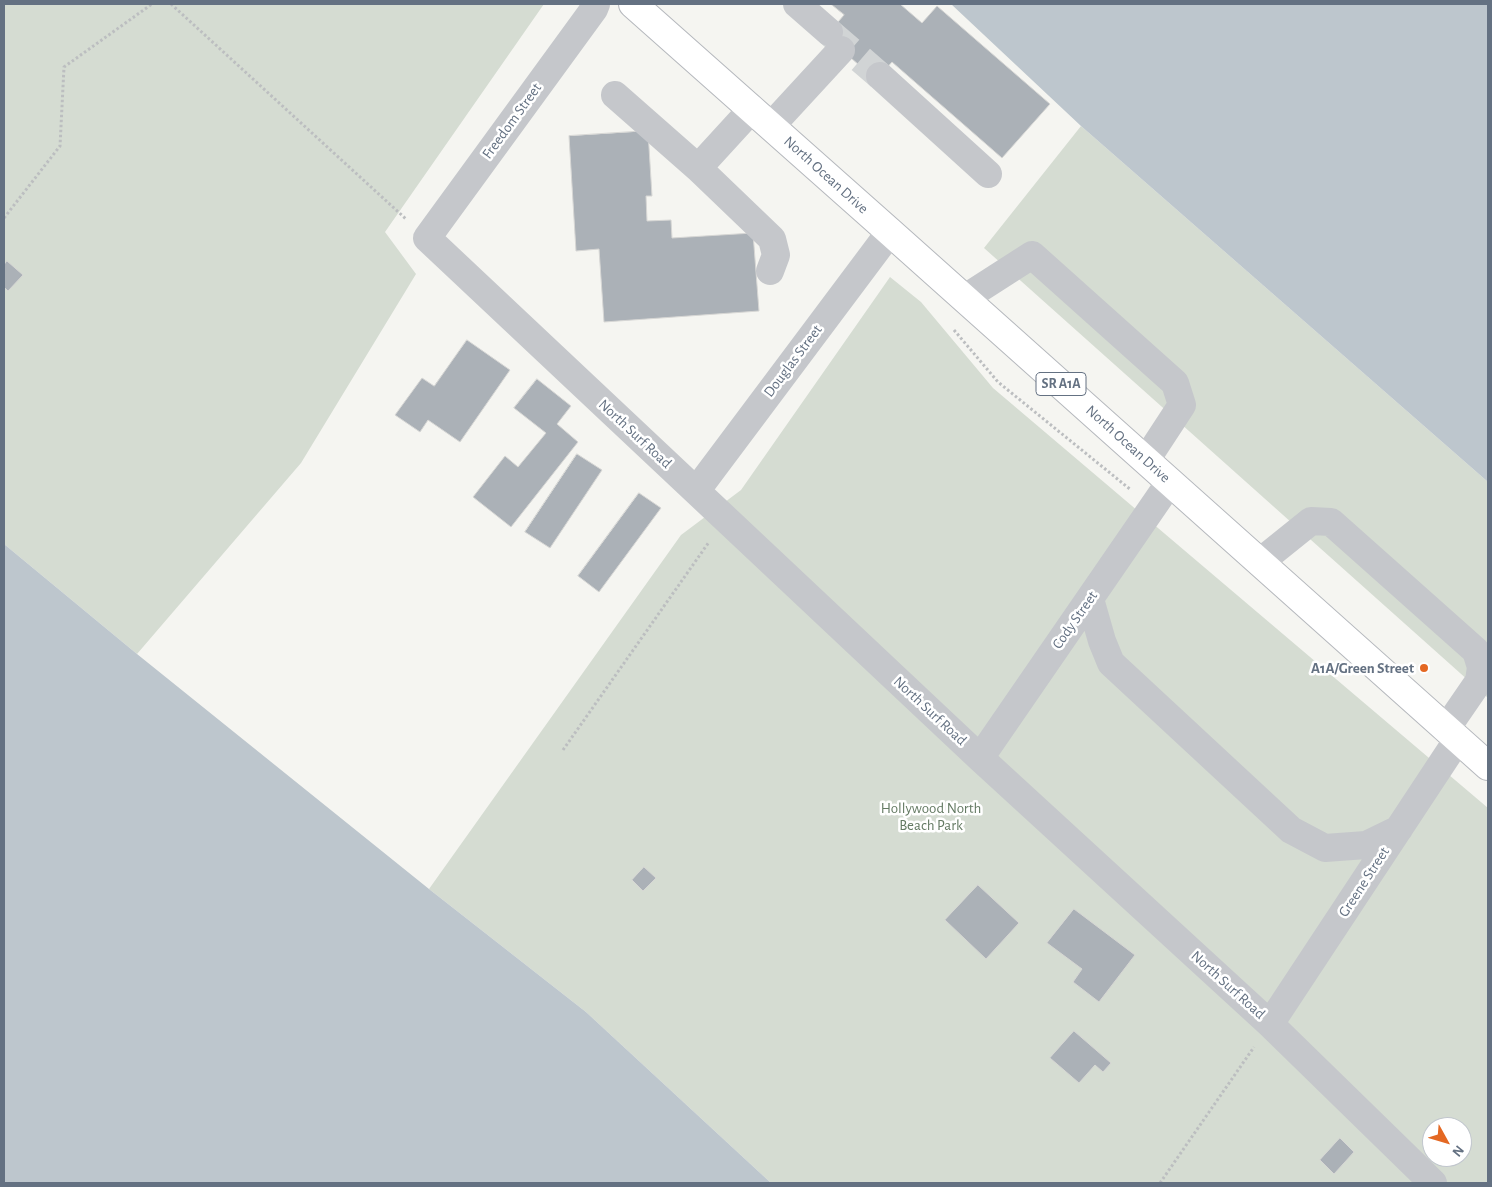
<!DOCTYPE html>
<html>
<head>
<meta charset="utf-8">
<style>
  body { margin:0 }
  #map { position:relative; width:1492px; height:1187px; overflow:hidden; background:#f5f5f1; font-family:"Alegreya Sans",sans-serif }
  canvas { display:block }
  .frame { position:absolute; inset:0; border:5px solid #647182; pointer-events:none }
  .north { position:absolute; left:1422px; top:1117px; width:50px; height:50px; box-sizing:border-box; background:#fff; border:1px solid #c1c6cd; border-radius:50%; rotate:129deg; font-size:14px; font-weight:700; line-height:20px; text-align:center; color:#647182 }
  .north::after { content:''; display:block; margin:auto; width:18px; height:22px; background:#e46823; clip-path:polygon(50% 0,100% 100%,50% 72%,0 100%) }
</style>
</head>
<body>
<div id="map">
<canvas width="1492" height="1187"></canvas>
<div class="frame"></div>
<div class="north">N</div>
</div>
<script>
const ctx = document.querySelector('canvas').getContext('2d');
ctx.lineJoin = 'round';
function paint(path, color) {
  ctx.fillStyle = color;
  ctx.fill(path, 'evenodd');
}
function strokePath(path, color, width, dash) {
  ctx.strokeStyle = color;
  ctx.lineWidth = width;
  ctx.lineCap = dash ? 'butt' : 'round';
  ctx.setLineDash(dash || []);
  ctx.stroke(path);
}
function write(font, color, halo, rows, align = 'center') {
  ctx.font = font + ' "Alegreya Sans",sans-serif';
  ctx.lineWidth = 5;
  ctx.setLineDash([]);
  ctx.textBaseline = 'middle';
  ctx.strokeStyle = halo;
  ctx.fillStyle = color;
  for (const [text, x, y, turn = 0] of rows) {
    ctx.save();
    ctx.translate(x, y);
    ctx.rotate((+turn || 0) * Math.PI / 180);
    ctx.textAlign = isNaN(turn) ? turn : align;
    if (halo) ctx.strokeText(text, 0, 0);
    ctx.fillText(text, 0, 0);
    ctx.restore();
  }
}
paint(new Path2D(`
  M 4,4 L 544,4 L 385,232 L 416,274 L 301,463 L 137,654 L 4,544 Z
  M 1081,126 L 1488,482 L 1488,698 L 984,248 Z
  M 890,277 L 921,302 L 993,388 L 1488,808 L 1488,1183 L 771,1183 L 586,1012 L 429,889 L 681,535 L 741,490 ZM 1432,1127 L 1462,1127 L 1462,1157 L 1432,1157 Z`), '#d5dcd2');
paint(new Path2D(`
  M 951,4 L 1488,4 L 1488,482 L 1081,126 Z
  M 4,544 L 137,654 L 429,889 L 586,1012 L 771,1183 L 4,1183 Z`), '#bdc6cd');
const building = new Path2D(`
  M 831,4 L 900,4 L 922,23 L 937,6 L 1050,104 L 1002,158 L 892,62 L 876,80 L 826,36 L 844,15 Z
  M 648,131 L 652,196 L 646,196 L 647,221 L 671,220 L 672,238 L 753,233 L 759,311 L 604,322 L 599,249 L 576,251 L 569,136 Z
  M 7,261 L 23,275 L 8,291 L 4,287 L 4,265 Z
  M 467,340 L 510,370 L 460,442 L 428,420 L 420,432 L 395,415 L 422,378 L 434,386 Z
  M 537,379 L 571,406 L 557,424 L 578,442 L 511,527 L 473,497 L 505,456 L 518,467 L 546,433 L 514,408 Z
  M 577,454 L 602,470 L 550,548 L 525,532 Z
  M 639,493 L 661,508 L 599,592 L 578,576 Z
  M 644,867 L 656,878 L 643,891 L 632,880 Z
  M 978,885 L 1019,923 L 986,959 L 945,920 Z
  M 1074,909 L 1135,955 L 1099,1002 L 1073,982 L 1082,969 L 1047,943 Z
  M 1074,1031 L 1111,1063 L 1103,1072 L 1095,1065 L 1079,1083 L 1050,1058 Z
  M 1340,1138 L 1354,1152 L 1334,1174 L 1320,1160 Z`);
paint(building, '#abb1b7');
strokePath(building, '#d6d6d4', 1);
strokePath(new Path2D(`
  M 829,32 L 880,76`), '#d1d4d5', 28, [28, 14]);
const major = new Path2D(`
  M 633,4 L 890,232 L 1488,766`);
strokePath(major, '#b5b8bd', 30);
strokePath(new Path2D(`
  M 171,4 L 406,219
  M 4,218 L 60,146 L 64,67 L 152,4
  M 954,330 L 998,382 L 1131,490
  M 563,750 L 709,542
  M 1160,1183 L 1254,1047`), '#bcbec0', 3, [2.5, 2.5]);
strokePath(new Path2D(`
  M 596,4 L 594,9 L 427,238 L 980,758 L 1270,1024 L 1433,1183
  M 797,4 L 829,32
  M 880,76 L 988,174
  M 615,95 L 698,168
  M 752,109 L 698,168 L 772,239 L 776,255 L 770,271
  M 771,126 L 841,50
  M 965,298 L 1032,255 L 1175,383 L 1182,405 L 1146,460
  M 696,491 L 890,232
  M 1260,562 L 1311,521 L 1331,522 L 1476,651 L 1481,667 L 1479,681 L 1446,729
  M 1090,599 L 1102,641 L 1111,663 L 1291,830 L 1325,848 L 1366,845 L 1399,829
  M 980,758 L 1170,482
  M 1270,1024 L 1458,739`), '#c5c7cb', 28);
strokePath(major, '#fff', 28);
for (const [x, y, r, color] of [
  [1424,668,5,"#e46823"]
]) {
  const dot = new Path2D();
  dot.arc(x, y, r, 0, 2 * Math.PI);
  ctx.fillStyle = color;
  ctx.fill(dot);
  strokePath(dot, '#fff', 2);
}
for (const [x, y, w] of [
  [1061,384,50]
]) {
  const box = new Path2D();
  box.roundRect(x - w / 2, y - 11.5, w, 23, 4);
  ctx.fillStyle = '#fff';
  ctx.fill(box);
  strokePath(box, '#647182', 1);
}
write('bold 14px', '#647182', null, [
  ["SR A1A",1061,384]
]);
write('15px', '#647182', '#fff', [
  ["Freedom Street",512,121,-54],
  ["North Ocean Drive",826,175,42],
  ["Douglas Street",793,361,-53],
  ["North Surf Road",635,434,43],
  ["North Ocean Drive",1128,444,42],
  ["Cody Street",1075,620,-55],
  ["North Surf Road",930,711,43],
  ["Greene Street",1364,882,-57],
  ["North Surf Road",1228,985,42]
]);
write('bold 15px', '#647182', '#fff', [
  ["A1A/Green Street",1414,668]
], 'right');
write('15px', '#647a63', '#fff', [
  ["Hollywood North",931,808],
  ["Beach Park",931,825]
]);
</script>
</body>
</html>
